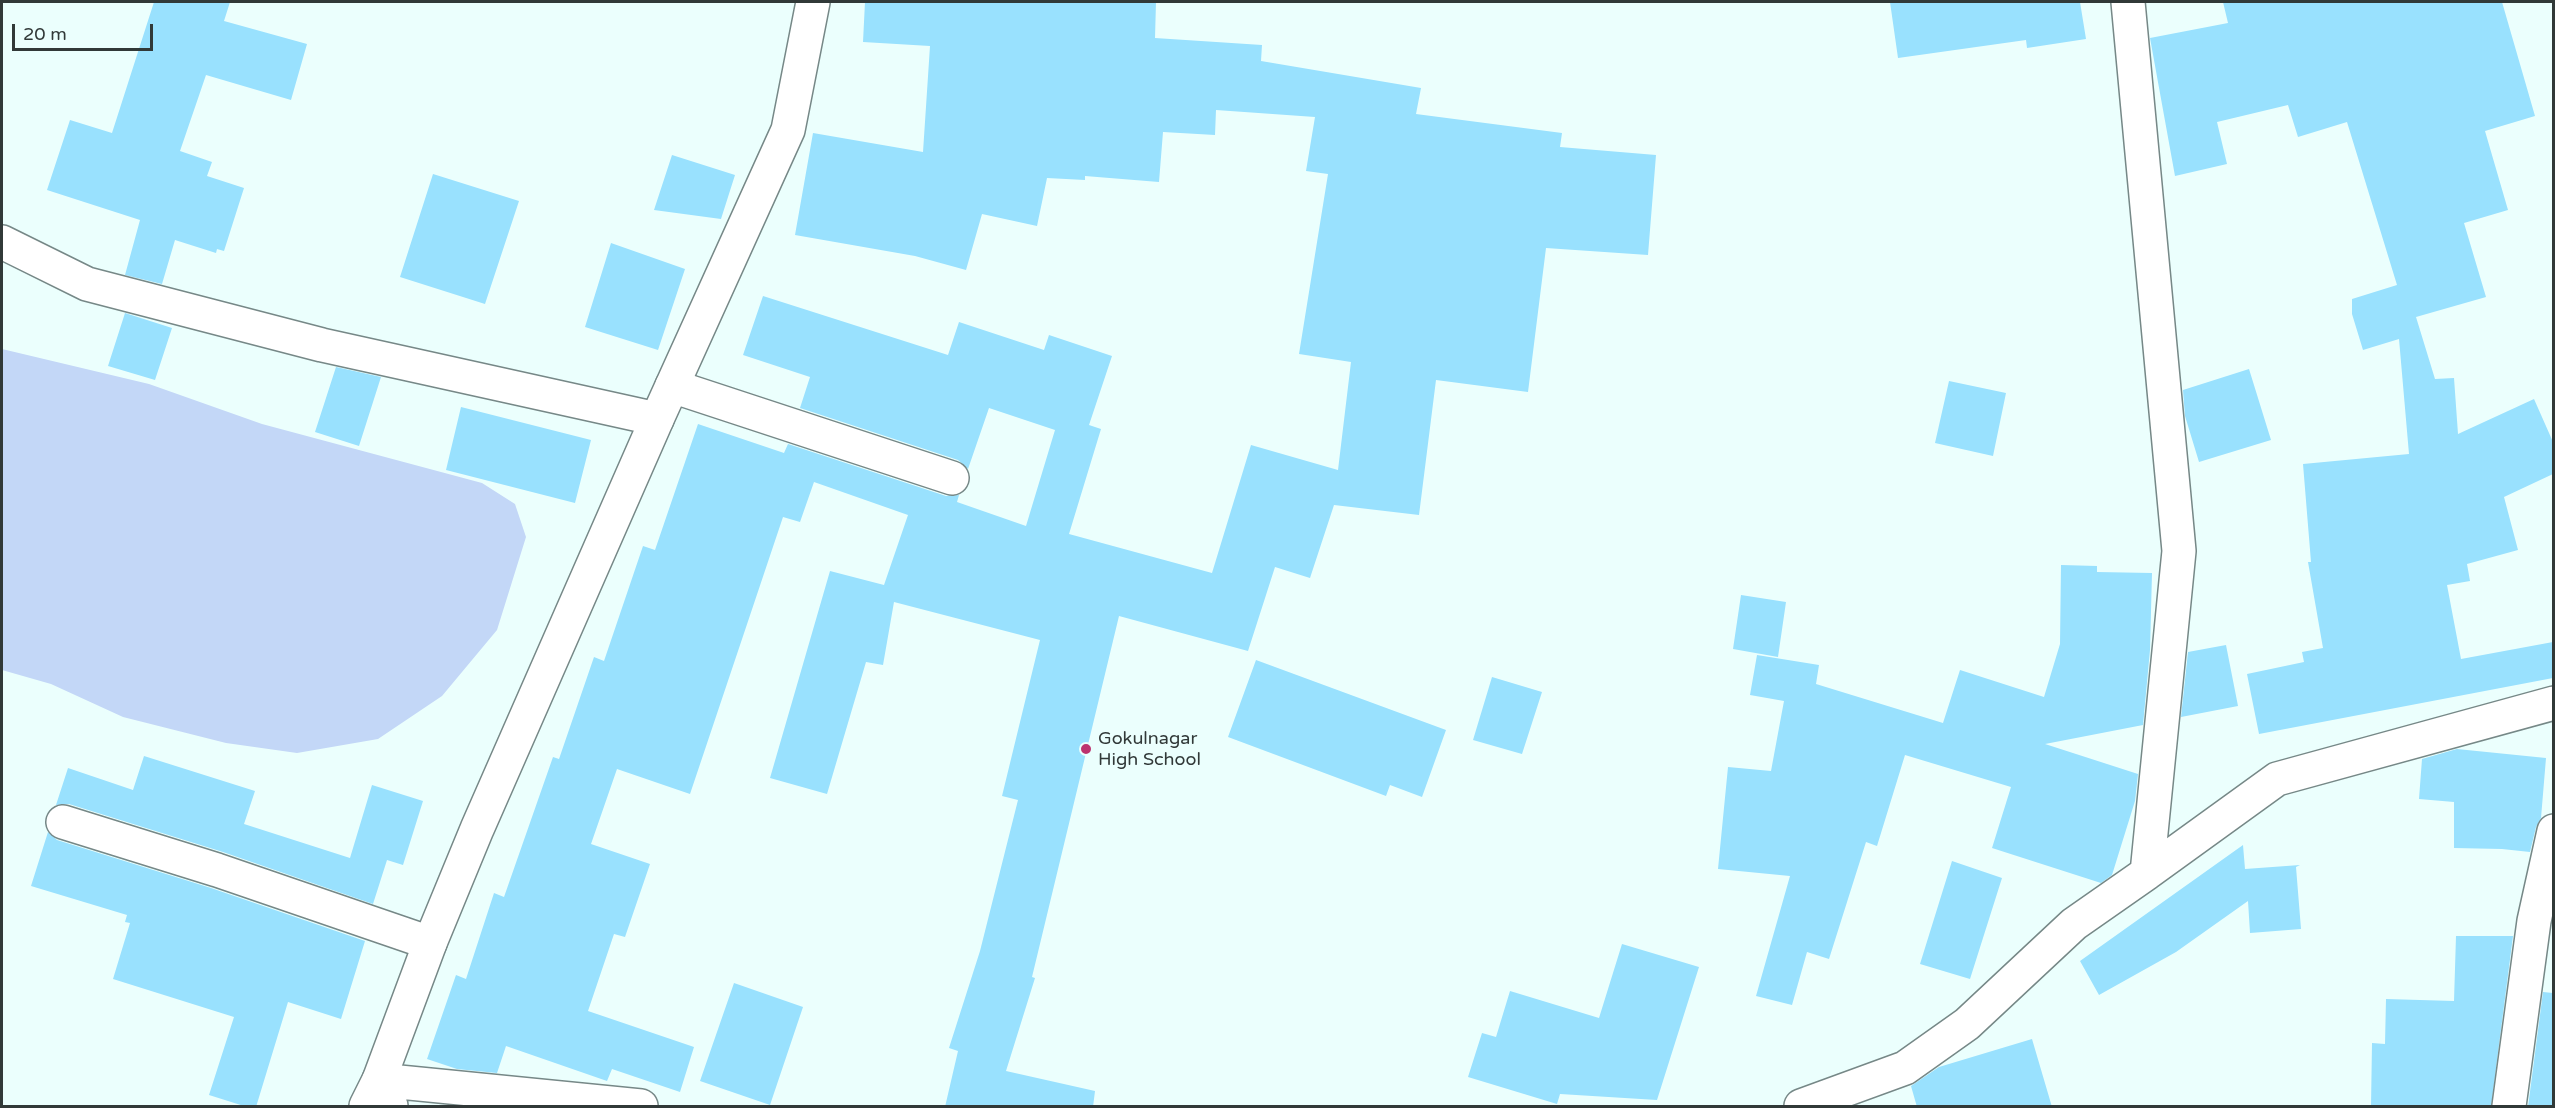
<!DOCTYPE html>
<html>
<head>
<meta charset="utf-8">
<style>
  body { margin:0 }
  #map { position:relative; width:2555px; height:1108px; overflow:hidden; background:#ebfffd; font-family:"Varela Round",sans-serif }
  canvas { display:block }
  .frame { position:absolute; inset:0; border:3px solid #313938; pointer-events:none }
  .scale { position:absolute; left:12px; top:24px; width:141px; height:27px; box-sizing:border-box; border:3px solid #313938; border-top:0; padding-left:8px; font-size:18px; line-height:21px; white-space:nowrap; color:#313938; -webkit-text-stroke:4px #ebfffd; paint-order:stroke }
</style>
</head>
<body>
<div id="map">
<canvas width="2555" height="1108"></canvas>
<div class="frame"></div>
<div class="scale">20 m</div>
</div>
<script>
const ctx = document.querySelector('canvas').getContext('2d');
ctx.lineJoin = 'round';
function paint(path, color) {
  ctx.fillStyle = color;
  ctx.fill(path, 'evenodd');
}
function strokePath(path, color, width, dash) {
  ctx.strokeStyle = color;
  ctx.lineWidth = width;
  ctx.lineCap = dash ? 'butt' : 'round';
  ctx.setLineDash(dash || []);
  ctx.stroke(path);
}
function write(font, color, halo, rows, align = 'center') {
  ctx.font = font + ' "Varela Round",sans-serif';
  ctx.lineWidth = 4.5;
  ctx.setLineDash([]);
  ctx.textBaseline = 'middle';
  ctx.strokeStyle = halo;
  ctx.fillStyle = color;
  for (const [text, x, y, turn = 0] of rows) {
    ctx.save();
    ctx.translate(x, y);
    ctx.rotate((+turn || 0) * Math.PI / 180);
    ctx.textAlign = isNaN(turn) ? turn : align;
    if (halo) ctx.strokeText(text, 0, 0);
    ctx.fillText(text, 0, 0);
    ctx.restore();
  }
}
paint(new Path2D(`
  M 2,349 L 149,384 L 262,424 L 482,483 L 515,504 L 526,537 L 497,630 L 442,696 L 378,739 L 297,753 L 226,743 L 123,717 L 51,684 L 2,670 Z`), '#c3d7f7');
paint(new Path2D(`
  M 154,2 L 230,2 L 224,21 L 307,44 L 291,100 L 206,75 L 180,151 L 212,162 L 207,176 L 244,188 L 224,251 L 217,249 L 216,253 L 175,240 L 162,284 L 125,275 L 140,220 L 47,190 L 70,120 L 112,133 Z
  M 865,2 L 1156,2 L 1155,38 L 1262,45 L 1261,61 L 1421,88 L 1416,114 L 1562,133 L 1560,147 L 1656,155 L 1648,255 L 1546,248 L 1528,392 L 1436,380 L 1419,515 L 1334,505 L 1310,578 L 1275,567 L 1248,651 L 1119,616 L 1032,977 L 1035,978 L 1006,1071 L 1095,1091 L 1093,1107 L 945,1107 L 958,1051 L 949,1048 L 980,951 L 1018,800 L 1002,796 L 1040,640 L 894,602 L 883,665 L 866,662 L 827,794 L 770,778 L 830,571 L 884,585 L 908,515 L 814,482 L 800,522 L 783,517 L 690,794 L 617,769 L 591,844 L 650,864 L 625,937 L 614,934 L 588,1011 L 694,1047 L 680,1092 L 612,1069 L 607,1081 L 506,1046 L 497,1073 L 457,1069 L 427,1059 L 456,975 L 466,979 L 494,893 L 504,897 L 553,757 L 559,759 L 594,657 L 604,661 L 643,546 L 655,550 L 698,424 L 784,453 L 788,444 L 946,496 L 959,495 L 957,502 L 1026,526 L 1055,430 L 989,408 L 968,469 L 958,460 L 800,408 L 810,377 L 743,355 L 763,296 L 948,355 L 959,322 L 1044,350 L 1049,335 L 1112,356 L 1089,425 L 1101,429 L 1069,534 L 1212,573 L 1251,445 L 1338,470 L 1351,362 L 1299,354 L 1328,174 L 1306,171 L 1315,117 L 1216,110 L 1215,135 L 1163,132 L 1159,182 L 1085,176 L 1085,180 L 1047,178 L 1037,226 L 982,214 L 966,270 L 915,256 L 795,235 L 813,133 L 923,152 L 930,46 L 863,42 Z
  M 1890,2 L 2080,2 L 2086,39 L 2027,48 L 2026,40 L 1898,58 Z
  M 2223,2 L 2502,2 L 2535,116 L 2485,131 L 2508,210 L 2464,223 L 2486,297 L 2416,317 L 2435,379 L 2454,378 L 2458,434 L 2534,399 L 2553,442 L 2553,474 L 2504,497 L 2518,550 L 2467,564 L 2470,581 L 2447,585 L 2461,659 L 2553,642 L 2553,678 L 2259,734 L 2247,674 L 2304,662 L 2302,652 L 2323,648 L 2308,562 L 2311,562 L 2303,464 L 2409,454 L 2399,339 L 2363,350 L 2352,314 L 2352,299 L 2397,285 L 2347,122 L 2298,137 L 2288,105 L 2217,122 L 2227,164 L 2175,176 L 2150,38 L 2228,23 Z
  M 672,155 L 735,175 L 721,219 L 654,210 Z
  M 433,174 L 519,201 L 485,304 L 400,277 Z
  M 611,243 L 685,269 L 658,350 L 585,327 Z
  M 125,313 L 172,328 L 155,380 L 108,366 Z
  M 336,367 L 381,377 L 359,446 L 315,432 Z
  M 2249,369 L 2271,440 L 2199,462 L 2185,416 L 2183,390 Z
  M 1949,381 L 2006,393 L 1993,456 L 1935,443 Z
  M 461,407 L 591,440 L 575,503 L 446,470 Z
  M 2061,565 L 2097,566 L 2097,572 L 2152,573 L 2150,650 L 2143,725 L 2045,744 L 2138,774 L 2135,801 L 2112,875 L 2101,883 L 1992,848 L 2011,787 L 1905,755 L 1877,846 L 1866,842 L 1829,959 L 1807,952 L 1792,1005 L 1756,996 L 1790,876 L 1718,869 L 1728,767 L 1771,771 L 1784,701 L 1750,695 L 1757,655 L 1819,665 L 1816,684 L 1943,723 L 1960,670 L 2044,697 L 2060,644 Z
  M 1741,595 L 1786,602 L 1778,657 L 1733,649 Z
  M 2226,645 L 2238,706 L 2181,717 L 2188,652 Z
  M 1256,660 L 1446,730 L 1422,797 L 1390,785 L 1386,796 L 1228,737 Z
  M 1492,677 L 1542,692 L 1522,754 L 1473,740 Z
  M 2457,749 L 2546,758 L 2541,818 L 2536,827 L 2530,852 L 2502,849 L 2454,848 L 2454,802 L 2419,799 L 2422,759 Z
  M 144,756 L 255,791 L 244,824 L 350,858 L 372,785 L 423,801 L 403,865 L 387,860 L 373,904 L 223,852 L 69,804 L 56,805 L 68,768 L 133,790 Z
  M 48,832 L 57,840 L 211,888 L 365,941 L 341,1019 L 288,1002 L 256,1107 L 247,1107 L 209,1095 L 234,1017 L 113,979 L 130,923 L 125,922 L 127,915 L 31,886 Z
  M 2243,845 L 2245,869 L 2300,865 L 2296,867 L 2301,929 L 2250,933 L 2248,901 L 2176,952 L 2099,995 L 2080,961 Z
  M 1952,861 L 2002,878 L 1970,979 L 1920,964 Z
  M 2456,936 L 2513,936 L 2491,1107 L 2371,1107 L 2372,1043 L 2385,1044 L 2386,999 L 2454,1001 Z
  M 1622,944 L 1699,967 L 1657,1100 L 1560,1094 L 1557,1104 L 1468,1077 L 1482,1033 L 1496,1037 L 1510,991 L 1599,1018 Z
  M 734,983 L 803,1007 L 770,1105 L 700,1081 Z
  M 2543,992 L 2553,993 L 2553,1107 L 2528,1107 Z
  M 2032,1039 L 2052,1107 L 1917,1107 L 1911,1086 L 1939,1067 Z`), '#99e1fe');
const street = new Path2D(`
  M 2,242 L 87,284 L 322,345 L 657,419
  M 672,386 L 952,478
  M 63,822 L 217,870 L 430,943
  M 2147,873 L 2277,779 L 2554,703
  M 391,1106 L 379,1080 L 641,1106
  M 1801,1106 L 1905,1068 L 1967,1024 L 2074,924 L 2147,873 L 2179,551 L 2128,2
  M 2509,1106 L 2534,921 L 2554,831`);
const secondary = new Path2D(`
  M 366,1106 L 379,1080 L 430,943 L 477,829 L 657,419 L 788,130 L 813,2`);
strokePath(street, '#768887', 36);
strokePath(secondary, '#768887', 36);
strokePath(street, '#fff', 33);
strokePath(secondary, '#fff', 33);
for (const [x, y, r, color] of [
  [1086,749,6,"#bc336f"]
]) {
  const dot = new Path2D();
  dot.arc(x, y, r, 0, 2 * Math.PI);
  ctx.fillStyle = color;
  ctx.fill(dot);
  strokePath(dot, '#ebfffd', 2);
}
write('18px', '#313938', '#ebfffd', [
  ["Gokulnagar",1098,739],
  ["High School",1098,760]
], 'left');
</script>
</body>
</html>
